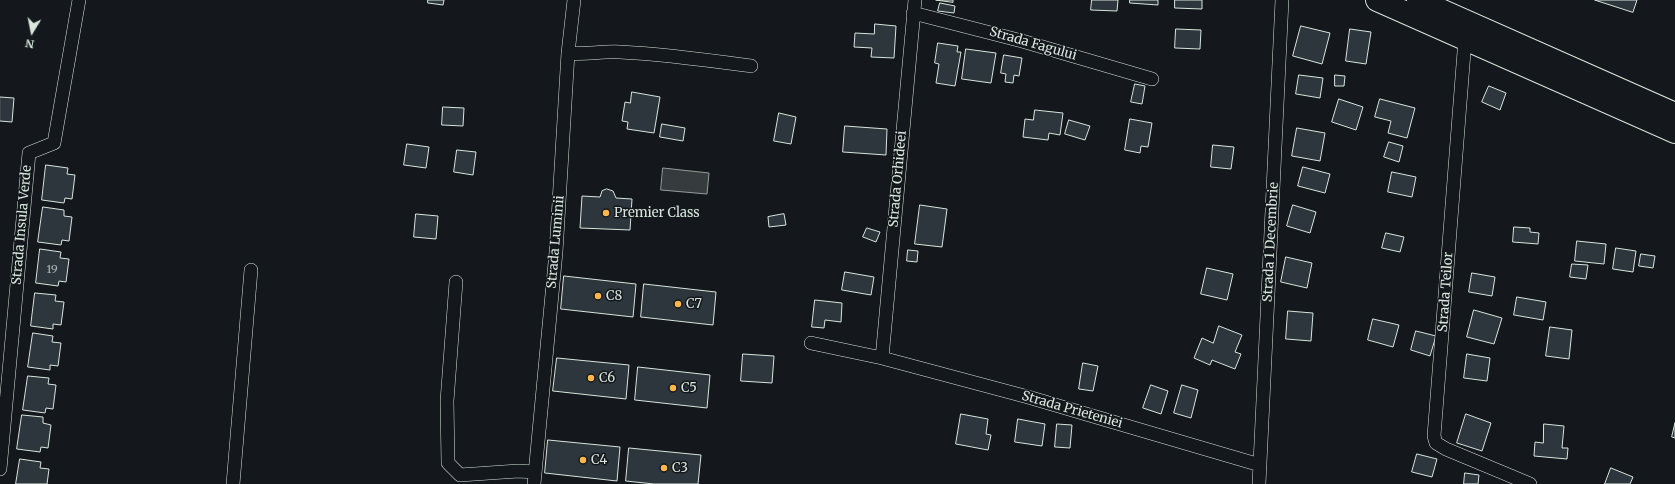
<!DOCTYPE html>
<html>
<head>
<meta charset="utf-8">
<style>
  body { margin:0 }
  #map { position:relative; width:1675px; height:484px; overflow:hidden; background:#14181c; font-family:Merriweather,serif }
  canvas { display:block }
  .north { position:absolute; left:12px; top:12px; width:40px; height:40px; -webkit-text-stroke:3px #14181c; paint-order:stroke; rotate:190deg; font-size:11px; font-weight:700; line-height:16px; text-align:center; color:#d8e6dc }
  .north::after { content:''; display:block; margin:auto; width:14px; height:18px; background:#d8e6dc; clip-path:polygon(50% 0,100% 100%,50% 72%,0 100%) }
</style>
</head>
<body>
<div id="map">
<canvas width="1675" height="484"></canvas>
<div class="north">N</div>
</div>
<script>
const ctx = document.querySelector('canvas').getContext('2d');
ctx.lineJoin = 'round';
function paint(path, color) {
  ctx.fillStyle = color;
  ctx.fill(path, 'evenodd');
}
function strokePath(path, color, width, dash) {
  ctx.strokeStyle = color;
  ctx.lineWidth = width;
  ctx.lineCap = dash ? 'butt' : 'round';
  ctx.setLineDash(dash || []);
  ctx.stroke(path);
}
function write(font, color, halo, rows, align = 'center') {
  ctx.font = font + ' Merriweather,serif';
  ctx.lineWidth = 3;
  ctx.setLineDash([]);
  ctx.textBaseline = 'middle';
  ctx.strokeStyle = halo;
  ctx.fillStyle = color;
  for (const [text, x, y, turn = 0] of rows) {
    ctx.save();
    ctx.translate(x, y);
    ctx.rotate((+turn || 0) * Math.PI / 180);
    ctx.textAlign = isNaN(turn) ? turn : align;
    if (halo) ctx.strokeText(text, 0, 0);
    ctx.fillText(text, 0, 0);
    ctx.restore();
  }
}
const water = new Path2D(`
  M 663,168 L 709,173 L 707,194 L 661,190 Z`);
paint(water, '#363b3e');
strokePath(water, '#939e99', 1);
const building = new Path2D(`
  M 428,0 L 444,0 L 443,5 L 428,3 Z
  M 936,0 L 953,0 L 953,2 Z
  M 1092,0 L 1118,0 L 1117,11 L 1091,10 Z
  M 1130,0 L 1158,0 L 1158,5 L 1130,3 Z
  M 1175,0 L 1202,0 L 1202,9 L 1175,8 Z
  M 1595,0 L 1637,0 L 1633,12 Z
  M 940,3 L 955,6 L 954,13 L 938,11 Z
  M 875,24 L 896,26 L 894,58 L 871,57 L 872,48 L 854,47 L 855,33 L 874,34 Z
  M 1301,26 L 1330,33 L 1322,64 L 1293,56 Z
  M 1176,29 L 1201,30 L 1200,49 L 1175,48 Z
  M 1350,29 L 1371,32 L 1366,64 L 1346,61 Z
  M 938,43 L 958,46 L 957,52 L 961,52 L 955,86 L 936,83 L 939,64 L 935,63 Z
  M 966,49 L 996,53 L 991,83 L 962,79 Z
  M 1004,55 L 1022,58 L 1019,76 L 1014,75 L 1013,83 L 1005,82 L 1006,74 L 1001,73 Z
  M 1299,75 L 1323,78 L 1320,98 L 1296,94 Z
  M 1335,75 L 1345,76 L 1344,86 L 1335,86 Z
  M 1135,84 L 1145,86 L 1142,104 L 1131,102 Z
  M 1489,86 L 1506,93 L 1500,110 L 1482,102 Z
  M 632,92 L 660,97 L 654,133 L 627,129 L 628,122 L 622,121 L 625,102 L 630,103 Z
  M 0,97 L 14,98 L 12,122 L 0,121 Z
  M 1339,99 L 1363,107 L 1356,130 L 1332,122 Z
  M 1380,99 L 1415,108 L 1407,138 L 1388,133 L 1391,121 L 1375,117 Z
  M 443,107 L 464,108 L 463,126 L 442,125 Z
  M 1035,110 L 1063,113 L 1060,135 L 1049,133 L 1048,140 L 1023,137 L 1025,119 L 1033,120 Z
  M 779,113 L 796,117 L 791,144 L 774,141 Z
  M 1130,119 L 1152,123 L 1148,147 L 1141,146 L 1140,153 L 1125,150 Z
  M 1069,120 L 1090,126 L 1085,140 L 1065,134 Z
  M 662,124 L 685,128 L 683,141 L 660,137 Z
  M 845,126 L 887,129 L 886,155 L 843,152 Z
  M 1297,128 L 1325,133 L 1320,161 L 1292,156 Z
  M 1389,142 L 1403,146 L 1399,162 L 1384,157 Z
  M 407,144 L 429,147 L 426,168 L 404,165 Z
  M 1213,145 L 1234,147 L 1231,169 L 1211,167 Z
  M 457,150 L 476,152 L 473,175 L 454,172 Z
  M 46,165 L 68,168 L 67,174 L 75,175 L 72,199 L 65,198 L 64,203 L 42,200 Z
  M 1303,167 L 1330,174 L 1325,193 L 1298,186 Z
  M 1392,172 L 1416,177 L 1412,197 L 1388,192 Z
  M 607,189 L 613,191 L 616,198 L 632,199 L 630,230 L 580,228 L 582,196 L 600,197 L 602,191 Z
  M 920,205 L 947,209 L 942,247 L 915,244 Z
  M 1293,205 L 1316,212 L 1310,233 L 1287,226 Z
  M 43,207 L 64,210 L 64,216 L 72,217 L 69,241 L 62,240 L 61,245 L 38,242 Z
  M 416,214 L 438,216 L 436,239 L 414,237 Z
  M 784,214 L 786,225 L 769,227 L 768,217 Z
  M 1514,227 L 1530,228 L 1530,232 L 1539,233 L 1538,244 L 1513,242 Z
  M 867,228 L 880,232 L 876,242 L 863,237 Z
  M 1386,233 L 1404,237 L 1400,252 L 1382,248 Z
  M 1577,241 L 1606,244 L 1604,264 L 1575,261 Z
  M 1616,248 L 1636,251 L 1633,272 L 1613,269 Z
  M 40,249 L 61,252 L 60,258 L 69,259 L 66,282 L 59,281 L 58,286 L 36,283 Z
  M 908,250 L 918,251 L 917,262 L 907,261 Z
  M 1641,254 L 1655,256 L 1653,268 L 1639,266 Z
  M 1286,257 L 1312,263 L 1307,288 L 1281,282 Z
  M 1572,264 L 1588,265 L 1586,279 L 1570,277 Z
  M 1207,268 L 1233,274 L 1227,300 L 1201,294 Z
  M 845,272 L 874,277 L 871,295 L 842,290 Z
  M 1472,273 L 1495,277 L 1492,296 L 1469,292 Z
  M 564,276 L 636,284 L 633,317 L 561,309 Z
  M 644,284 L 716,292 L 713,325 L 641,317 Z
  M 35,293 L 56,295 L 55,301 L 64,302 L 61,325 L 53,324 L 53,329 L 31,326 Z
  M 1517,297 L 1546,302 L 1543,320 L 1514,315 Z
  M 815,300 L 842,303 L 841,322 L 825,320 L 824,328 L 812,327 Z
  M 1474,310 L 1502,318 L 1494,344 L 1467,337 Z
  M 1288,311 L 1313,313 L 1311,341 L 1286,339 Z
  M 1373,319 L 1399,325 L 1393,347 L 1368,340 Z
  M 1219,326 L 1242,335 L 1235,352 L 1241,354 L 1235,369 L 1212,360 L 1210,365 L 1194,358 L 1202,338 L 1213,343 Z
  M 1550,327 L 1572,330 L 1569,359 L 1546,356 Z
  M 1416,331 L 1436,336 L 1430,356 L 1411,350 Z
  M 33,333 L 53,336 L 52,342 L 61,343 L 58,366 L 50,365 L 50,370 L 28,367 Z
  M 743,354 L 774,356 L 772,383 L 741,381 Z
  M 1467,354 L 1490,358 L 1487,381 L 1464,378 Z
  M 557,358 L 629,365 L 626,399 L 553,391 Z
  M 1083,363 L 1098,366 L 1093,391 L 1079,389 Z
  M 638,367 L 710,375 L 707,408 L 635,400 Z
  M 28,376 L 49,378 L 48,384 L 56,385 L 53,409 L 46,408 L 45,413 L 23,410 Z
  M 1151,385 L 1168,391 L 1161,414 L 1143,408 Z
  M 1182,385 L 1198,390 L 1191,418 L 1174,413 Z
  M 961,414 L 988,419 L 986,434 L 991,435 L 988,450 L 956,444 Z
  M 1466,414 L 1491,423 L 1482,451 L 1457,443 Z
  M 22,415 L 43,417 L 43,423 L 51,425 L 48,448 L 41,447 L 40,452 L 17,449 Z
  M 1018,419 L 1045,424 L 1042,446 L 1015,442 Z
  M 1675,423 L 1675,438 L 1672,437 Z
  M 1057,424 L 1072,425 L 1070,448 L 1055,447 Z
  M 1544,424 L 1564,426 L 1562,448 L 1568,448 L 1567,459 L 1534,456 L 1535,442 L 1543,443 Z
  M 548,440 L 620,447 L 617,481 L 545,473 Z
  M 629,448 L 701,455 L 698,484 L 654,484 L 626,481 Z
  M 1417,454 L 1437,459 L 1432,477 L 1412,472 Z
  M 20,459 L 41,462 L 40,468 L 49,469 L 47,484 L 16,484 Z
  M 1611,468 L 1633,477 L 1630,484 L 1605,484 Z
  M 1465,473 L 1479,475 L 1478,484 L 1464,484 Z`);
paint(building, '#2c363c');
strokePath(building, '#d8e6dc', 1);
const street = new Path2D(`
  M 913,13 L 1022,41 L 1152,79
  M 1465,39 L 1434,436 L 1436,443 L 1446,449 L 1530,484
  M 568,53 C 585,55 602,51 620,52 C 664,54 707,60 751,66
  M 456,282 L 447,401 L 448,463 L 460,475 L 518,471 L 535,472
  M 811,343 L 882,358 L 1028,397 L 1260,465
  M 882,358 L 915,0
  M 0,469 L 29,153 L 54,143 L 79,0
  M 233,484 L 251,270
  M 534,484 L 556,252 L 568,53 L 574,0
  M 1259,484 L 1282,0`);
const highway = new Path2D(`
  M 1377,0 L 1675,132
  M 1418,0 L 1675,114`);
strokePath(street, '#d8e6dc', 14);
strokePath(highway, '#d8e6dc', 24);
strokePath(street, '#14181c', 13);
strokePath(highway, '#14181c', 22);
for (const [x, y, r, color] of [
  [606,213,4,"#ffb74d"],
  [598,296,4,"#ffb74d"],
  [678,304,4,"#ffb74d"],
  [591,378,4,"#ffb74d"],
  [673,388,4,"#ffb74d"],
  [583,460,4,"#ffb74d"],
  [664,468,4,"#ffb74d"]
]) {
  const dot = new Path2D();
  dot.arc(x, y, r, 0, 2 * Math.PI);
  ctx.fillStyle = color;
  ctx.fill(dot);
  strokePath(dot, '#14181c', 1.5);
}
write('11px', '#adbab4', null, [
  ["19",52,270]
]);
write('13px', '#d8e6dc', '#14181c', [
  ["Strada Fagului",1033,44,16],
  ["Strada Orhideei",898,179,-85],
  ["Strada Insula Verde",22,225,-85],
  ["Strada Luminii",556,242,-85],
  ["Strada 1 Decembrie",1271,242,-87],
  ["Strada Teilor",1446,292,-86],
  ["Strada Prieteniei",1072,410,16]
]);
write('13px', '#d8e6dc', '#14181c', [
  ["Premier Class",614,213],
  ["C8",606,296],
  ["C7",686,304],
  ["C6",599,378],
  ["C5",681,388],
  ["C4",591,460],
  ["C3",672,468]
], 'left');
</script>
</body>
</html>
